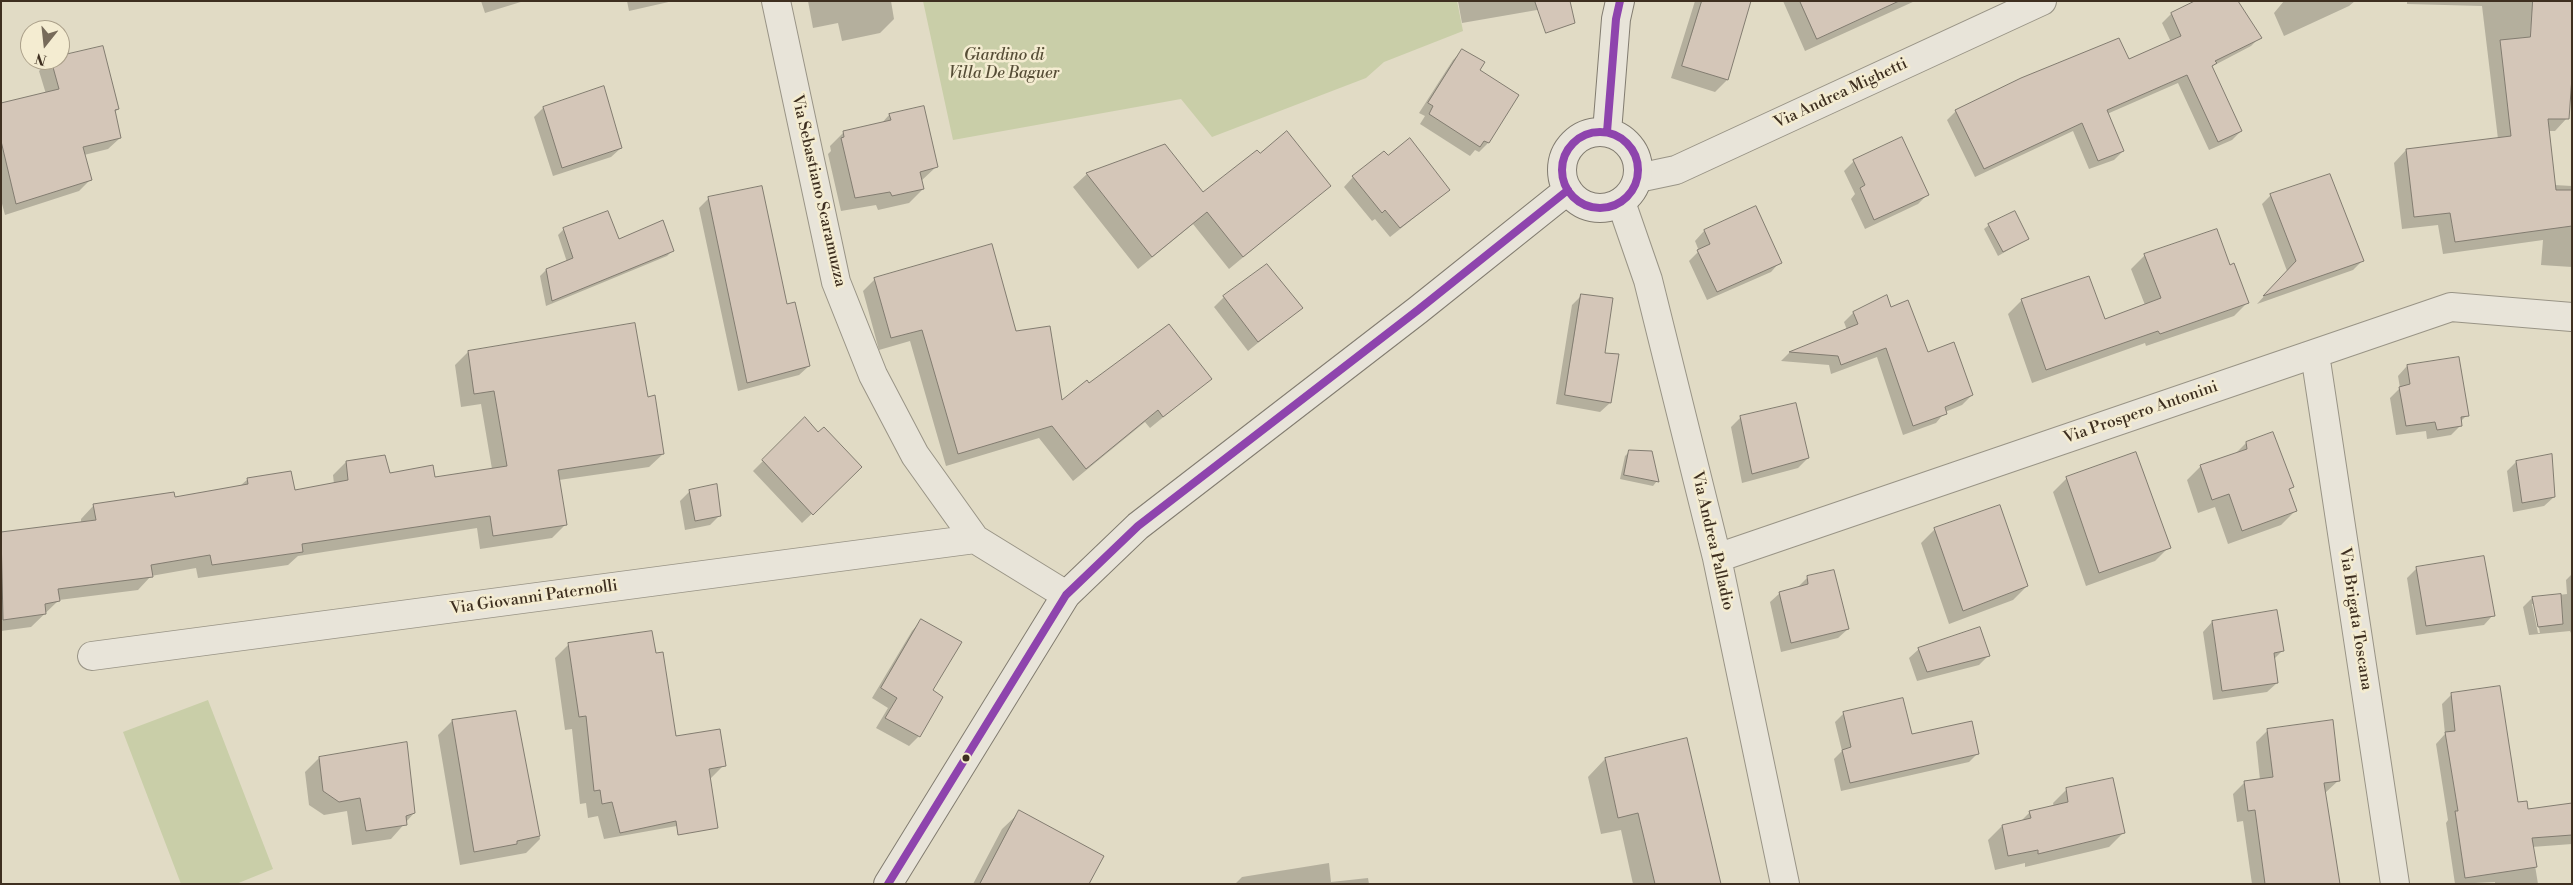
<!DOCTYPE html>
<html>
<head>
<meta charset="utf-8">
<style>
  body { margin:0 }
  #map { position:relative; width:2573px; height:885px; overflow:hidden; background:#e1dbc5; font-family:"Libre Bodoni",serif }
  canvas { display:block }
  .frame { position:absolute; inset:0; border:2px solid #3e2f20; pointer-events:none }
  .north { position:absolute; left:20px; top:20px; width:50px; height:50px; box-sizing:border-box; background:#f4ecd1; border:1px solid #aba08a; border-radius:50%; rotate:196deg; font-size:14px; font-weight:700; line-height:20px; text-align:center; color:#3e2f20 }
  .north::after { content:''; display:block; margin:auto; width:18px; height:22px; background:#776b5a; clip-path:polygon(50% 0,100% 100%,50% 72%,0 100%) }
</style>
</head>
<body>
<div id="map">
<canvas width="2573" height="885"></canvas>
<div class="frame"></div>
<div class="north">N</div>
</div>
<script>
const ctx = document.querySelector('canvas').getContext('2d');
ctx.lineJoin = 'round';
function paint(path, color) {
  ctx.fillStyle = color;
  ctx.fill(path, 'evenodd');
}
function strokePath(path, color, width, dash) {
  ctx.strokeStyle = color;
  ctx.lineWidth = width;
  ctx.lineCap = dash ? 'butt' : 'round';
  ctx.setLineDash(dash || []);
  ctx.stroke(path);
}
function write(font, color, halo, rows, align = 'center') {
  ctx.font = font + ' "Libre Bodoni",serif';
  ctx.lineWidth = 5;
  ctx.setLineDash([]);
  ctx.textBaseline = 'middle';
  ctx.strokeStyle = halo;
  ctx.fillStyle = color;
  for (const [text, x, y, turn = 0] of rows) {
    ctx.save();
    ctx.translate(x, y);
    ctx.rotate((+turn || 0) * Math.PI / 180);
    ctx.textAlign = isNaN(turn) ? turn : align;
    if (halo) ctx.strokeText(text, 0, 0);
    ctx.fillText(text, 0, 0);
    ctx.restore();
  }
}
paint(new Path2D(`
  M 923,1 L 1457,1 L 1463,31 L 1384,62 L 1366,78 L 1212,137 L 1181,99 L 953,140 Z
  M 208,700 L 273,869 L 236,884 L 181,884 L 123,732 Z`), '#c9cea8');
paint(new Path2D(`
  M 481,1 L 524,1 L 485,13 Z
  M 627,1 L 673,1 L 629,11 Z
  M 808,1 L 891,1 L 894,19 L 880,33 L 842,41 L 838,23 L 813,28 Z
  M 1458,1 L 1545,1 L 1537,10 L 1462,23 Z
  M 1695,1 L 1749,1 L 1727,80 L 1715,92 L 1671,78 Z
  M 1783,1 L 1915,1 L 1805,51 Z
  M 2284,1 L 2355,1 L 2349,6 L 2284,36 L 2274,13 Z
  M 2407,1 L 2572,1 L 2567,118 L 2555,131 L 2548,131 L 2554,185 L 2572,186 L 2572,267 L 2541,265 L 2543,240 L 2443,254 L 2438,225 L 2402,229 L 2394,163 L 2406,150 L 2498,139 L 2482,6 L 2407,4 Z
  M 2196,2 L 2260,37 L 2251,46 L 2211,67 L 2241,131 L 2232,140 L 2209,150 L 2178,83 L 2107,114 L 2123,151 L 2114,160 L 2089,169 L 2073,131 L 1975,177 L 1947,120 L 1956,111 L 2128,60 L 2171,42 L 2162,23 L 2171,14 Z
  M 1463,50 L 1478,71 L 1488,143 L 1479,152 L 1475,150 L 1470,156 L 1420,124 L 1425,116 L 1419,113 L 1453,60 Z
  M 60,57 L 118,109 L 115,112 L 120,138 L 108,149 L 84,155 L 91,179 L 79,191 L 5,215 L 1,200 L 1,104 L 46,94 L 39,71 L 50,60 L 60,60 Z
  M 543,108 L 621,148 L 611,157 L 553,176 L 534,117 Z
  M 924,108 L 936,167 L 921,181 L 923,189 L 909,203 L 878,210 L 876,205 L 841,211 L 828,154 L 831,151 L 830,146 L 844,132 L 881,124 L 889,115 Z
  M 1165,145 L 1203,194 L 1329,186 L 1229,269 L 1193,224 L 1138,269 L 1073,187 L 1087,174 Z
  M 1388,156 L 1449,190 L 1390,237 L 1375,219 L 1372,221 L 1344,187 L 1353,177 Z
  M 1854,161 L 1927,195 L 1918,204 L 1865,229 L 1851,199 L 1855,194 L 1844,171 Z
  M 761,188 L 786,305 L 809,366 L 799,375 L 738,391 L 699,208 L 708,199 Z
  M 2271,195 L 2363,260 L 2353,270 L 2257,304 L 2287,271 L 2262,204 Z
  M 1755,207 L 1780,262 L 1771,272 L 1707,300 L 1689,261 L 1699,251 L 1695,241 L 1704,231 Z
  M 1989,225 L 2027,239 L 1998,256 L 1984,229 Z
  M 564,229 L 618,241 L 673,250 L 667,256 L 546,306 L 540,276 L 546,270 L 567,262 L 558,235 Z
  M 2145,255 L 2230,266 L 2248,302 L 2234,316 L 2146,346 L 2145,343 L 2032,383 L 2008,314 L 2022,300 L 2104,320 L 2145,305 L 2131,269 Z
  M 875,279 L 1015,332 L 1061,402 L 1089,385 L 1210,379 L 1150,428 L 1145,422 L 1073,481 L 1039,438 L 946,466 L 910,341 L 879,350 L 863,291 Z
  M 1582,295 L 1603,354 L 1610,403 L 1600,412 L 1556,404 L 1572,305 Z
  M 1224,297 L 1301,308 L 1248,351 L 1214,307 Z
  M 1886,297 L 1890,308 L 1927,353 L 1972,395 L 1962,405 L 1945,412 L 1936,423 L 1903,435 L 1877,357 L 1831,374 L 1829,365 L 1781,361 L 1789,353 L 1847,330 L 1844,322 L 1853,313 Z
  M 468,352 L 647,398 L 663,454 L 649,467 L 559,480 L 566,524 L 552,538 L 480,549 L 477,528 L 298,556 L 288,565 L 198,578 L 196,568 L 151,576 L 138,590 L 59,600 L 31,627 L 1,631 L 1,533 L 81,523 L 81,519 L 94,505 L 174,498 L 240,486 L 248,479 L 294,492 L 334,484 L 333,475 L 346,462 L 389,475 L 434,478 L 492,469 L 481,404 L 461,407 L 455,365 Z
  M 2458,358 L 2467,415 L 2460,422 L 2461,425 L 2451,435 L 2427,439 L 2426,431 L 2396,435 L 2390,398 L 2400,388 L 2398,376 L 2407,366 Z
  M 1741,417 L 1808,458 L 1798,468 L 1742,483 L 1731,427 Z
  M 805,419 L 818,434 L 861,467 L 802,523 L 753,471 Z
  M 2246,443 L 2293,487 L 2288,491 L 2295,511 L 2281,525 L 2228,544 L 2215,507 L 2198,513 L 2187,480 L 2201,466 L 2235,454 Z
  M 1630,451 L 1657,481 L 1653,486 L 1620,479 L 1625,456 Z
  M 2516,462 L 2554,497 L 2544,506 L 2513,512 L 2507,471 Z
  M 2067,478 L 2169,547 L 2155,561 L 2086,586 L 2053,492 Z
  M 690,491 L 719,516 L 710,525 L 685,530 L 680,501 Z
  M 1935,529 L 2027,586 L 2013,600 L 1949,624 L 1921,543 Z
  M 2417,568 L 2493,615 L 2484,625 L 2416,635 L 2407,578 Z
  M 2572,574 L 2572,635 L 2570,631 L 2529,635 L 2523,607 L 2532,598 L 2567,594 L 2566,580 ZM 2532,604 L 2534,604 L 2540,633 L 2538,633 Z
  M 1807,578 L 1848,629 L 1838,638 L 1781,652 L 1770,602 L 1780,593 L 1798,587 Z
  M 921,621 L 931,690 L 919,736 L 909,746 L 876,728 L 888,708 L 872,698 L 912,631 Z
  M 2212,622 L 2283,650 L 2274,659 L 2277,683 L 2267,692 L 2213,700 L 2203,632 Z
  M 569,644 L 655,655 L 675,737 L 724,765 L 710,779 L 699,822 L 604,839 L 598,816 L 588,818 L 586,803 L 580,804 L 572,729 L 565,730 L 555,658 Z
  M 1919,649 L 1988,656 L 1979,665 L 1917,681 L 1909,658 Z
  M 2452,694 L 2517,804 L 2527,811 L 2572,804 L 2572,844 L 2532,847 L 2538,884 L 2495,884 L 2495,882 L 2455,884 L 2446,823 L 2448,820 L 2436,744 L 2445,734 L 2442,704 Z
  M 515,713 L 540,839 L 526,853 L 460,865 L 438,735 L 452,721 Z
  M 1844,713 L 1911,736 L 1978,753 L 1969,762 L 1841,791 L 1834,759 L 1842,751 L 1835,722 Z
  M 2268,730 L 2339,780 L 2325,793 L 2338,884 L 2252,884 L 2243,821 L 2237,822 L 2233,794 L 2245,782 L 2260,780 L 2256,742 Z
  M 319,758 L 414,813 L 391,839 L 352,845 L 347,811 L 324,815 L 309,805 L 305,772 Z
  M 1605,759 L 1719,884 L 1633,884 L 1621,830 L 1601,834 L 1588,777 Z
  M 2067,789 L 2123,833 L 2109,847 L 2025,867 L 2025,863 L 1995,870 L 1988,840 L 2002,826 L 2021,821 L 2030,812 L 2054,807 L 2053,803 Z
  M 1020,812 L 1087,884 L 973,884 L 1002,829 Z
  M 1329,863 L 1331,882 L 1368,878 L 1369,884 L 1235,884 L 1242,877 Z`), '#0003');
const building = new Path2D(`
  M 1535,1 L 1570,1 L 1575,23 L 1546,33 Z
  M 1702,1 L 1751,1 L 1728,80 L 1682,66 Z
  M 1800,1 L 1899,1 L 1817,39 Z
  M 2195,1 L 2238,1 L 2262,38 L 2215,61 L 2217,63 L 2212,66 L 2242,131 L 2218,142 L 2187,75 L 2107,110 L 2124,151 L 2098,161 L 2082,123 L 1984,169 L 1955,110 L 2021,78 L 2119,38 L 2129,59 L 2181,36 L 2171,13 Z
  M 2533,1 L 2572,1 L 2572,77 L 2569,119 L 2548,119 L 2556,190 L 2572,190 L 2572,226 L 2455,242 L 2450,213 L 2414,217 L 2406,149 L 2511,136 L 2500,40 L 2530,37 Z
  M 103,46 L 119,109 L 115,110 L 121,138 L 83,147 L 92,180 L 16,204 L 1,141 L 1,103 L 59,89 L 51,60 L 60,60 L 60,56 Z
  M 1462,49 L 1485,62 L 1480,70 L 1519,95 L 1489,143 L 1484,141 L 1480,147 L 1429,114 L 1433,106 L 1428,103 Z
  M 604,86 L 622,148 L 562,168 L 543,107 Z
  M 924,106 L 938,167 L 920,172 L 924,189 L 892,196 L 890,192 L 855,198 L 841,138 L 844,137 L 843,131 L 891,120 L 889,114 Z
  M 1287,131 L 1331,186 L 1243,257 L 1207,212 L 1152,257 L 1086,173 L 1165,144 L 1203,192 L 1257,150 L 1260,153 Z
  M 1902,137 L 1929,195 L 1874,220 L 1860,188 L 1865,185 L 1853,160 Z
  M 1410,138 L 1450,190 L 1400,228 L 1385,210 L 1382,213 L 1352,176 L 1384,151 L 1388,155 Z
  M 2330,174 L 2364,261 L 2263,296 L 2296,261 L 2270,194 Z
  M 762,186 L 787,304 L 795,302 L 810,366 L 747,383 L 708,197 Z
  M 1756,206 L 1782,263 L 1717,292 L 1697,250 L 1710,244 L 1704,230 Z
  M 608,211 L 619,239 L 663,220 L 674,251 L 552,301 L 546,269 L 573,258 L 563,228 Z
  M 2015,211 L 2029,239 L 2003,252 L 1988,224 Z
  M 2217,229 L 2230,265 L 2234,263 L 2249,303 L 2160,334 L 2158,331 L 2046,370 L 2021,299 L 2089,276 L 2105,319 L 2161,298 L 2144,254 Z
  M 992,244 L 1016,331 L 1050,326 L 1062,400 L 1087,380 L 1089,383 L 1169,324 L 1212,379 L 1163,417 L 1158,410 L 1086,469 L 1052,426 L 958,454 L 922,330 L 891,338 L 874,278 Z
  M 1267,264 L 1303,308 L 1258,342 L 1223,296 Z
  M 1581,294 L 1613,298 L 1605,353 L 1619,354 L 1611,403 L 1565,395 Z
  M 1887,295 L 1891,307 L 1908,300 L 1928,352 L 1954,342 L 1973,395 L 1945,407 L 1947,414 L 1913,426 L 1886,348 L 1841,365 L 1838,356 L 1789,352 L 1858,324 L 1853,312 Z
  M 635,323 L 648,397 L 655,395 L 664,454 L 558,470 L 567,525 L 493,536 L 490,516 L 302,544 L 303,552 L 212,565 L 210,555 L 151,565 L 153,577 L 58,589 L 60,601 L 45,604 L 46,614 L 3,620 L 1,532 L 96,520 L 93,504 L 174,492 L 175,497 L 248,484 L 247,478 L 291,471 L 295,490 L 348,480 L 346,461 L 385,455 L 390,473 L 433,465 L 435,477 L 507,466 L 494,391 L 474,394 L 468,351 Z
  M 2459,357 L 2469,416 L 2461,417 L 2462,426 L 2437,430 L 2435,422 L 2406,426 L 2399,387 L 2410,384 L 2407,365 Z
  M 1796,403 L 1809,458 L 1752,474 L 1740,416 Z
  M 805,417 L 818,432 L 824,427 L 862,467 L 813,515 L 762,460 Z
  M 2273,432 L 2294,487 L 2289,489 L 2297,511 L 2242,531 L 2229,494 L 2212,500 L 2200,465 L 2247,449 L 2246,442 Z
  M 1629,450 L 1652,451 L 1659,482 L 1624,475 Z
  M 2136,452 L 2171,548 L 2099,573 L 2066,477 Z
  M 2552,454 L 2555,497 L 2522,503 L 2516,461 Z
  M 717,484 L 721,516 L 695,521 L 689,490 Z
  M 2000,505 L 2028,586 L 1963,611 L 1934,528 Z
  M 2484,556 L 2495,616 L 2426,626 L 2416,567 Z
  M 1834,570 L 1849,629 L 1791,643 L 1779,592 L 1808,584 L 1807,576 Z
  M 2561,594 L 2563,624 L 2538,627 L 2532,597 Z
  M 2277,610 L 2284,651 L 2274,653 L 2278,683 L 2222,691 L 2212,621 Z
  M 921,619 L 962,642 L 933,690 L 943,697 L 920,737 L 885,718 L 897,698 L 881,688 Z
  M 1980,627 L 1990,656 L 1927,672 L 1918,648 Z
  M 652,631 L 656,653 L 663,652 L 676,736 L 720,729 L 726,766 L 709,769 L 718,828 L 678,835 L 676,821 L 620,833 L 612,802 L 602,804 L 600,790 L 594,791 L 586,716 L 579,717 L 568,643 Z
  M 2500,686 L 2518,802 L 2527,801 L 2528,809 L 2572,803 L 2572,835 L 2532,838 L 2537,867 L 2465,878 L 2455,811 L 2458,811 L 2445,732 L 2455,731 L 2451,693 Z
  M 1903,698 L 1912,734 L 1972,721 L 1979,754 L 1850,783 L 1842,750 L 1851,747 L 1843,712 Z
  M 516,711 L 540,836 L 517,841 L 517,844 L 474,852 L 452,720 Z
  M 2333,720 L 2340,781 L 2324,783 L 2340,884 L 2265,884 L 2255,810 L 2248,811 L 2244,781 L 2273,777 L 2267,729 Z
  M 1687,738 L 1721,884 L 1655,884 L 1638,813 L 1618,818 L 1605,758 Z
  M 407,742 L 415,813 L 406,816 L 407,825 L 366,831 L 360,798 L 339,802 L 323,791 L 319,757 Z
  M 2113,778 L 2125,833 L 2038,854 L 2038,850 L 2008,856 L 2002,825 L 2031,818 L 2029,811 L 2068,802 L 2066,788 Z
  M 1019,810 L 1104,856 L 1089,884 L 980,884 Z`);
paint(building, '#d4c6b8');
strokePath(building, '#827c70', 1);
const minor = new Path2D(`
  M 776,1 L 836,282 L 873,375 L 915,455 L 975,539 L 1066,595
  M 1621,202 L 1648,280 L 1717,558 L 1785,884
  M 2315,354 L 2395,884
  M 1717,558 L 2451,307 L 2572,317
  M 92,656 L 975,539`);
const tertiary = new Path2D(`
  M 1638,178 L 1676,170 L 2042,1`);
const secondary = new Path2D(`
  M1562 170a38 38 0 1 1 76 0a38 38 0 1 1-76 0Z
  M 1607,132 L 1616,19 L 1620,1
  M 888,884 L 1066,595 L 1138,526 L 1418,310 L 1568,190`);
strokePath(minor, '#999486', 30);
strokePath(tertiary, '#999486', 30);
strokePath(secondary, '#827c70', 30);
strokePath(minor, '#e8e4d9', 28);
strokePath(tertiary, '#e8e4d9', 28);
strokePath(secondary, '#e8e4d9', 28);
strokePath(new Path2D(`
  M1562 170a38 38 0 1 1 76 0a38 38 0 1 1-76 0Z
  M 1607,132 L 1616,19 L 1620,1
  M 888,884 L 1066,595 L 1138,526 L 1418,310 L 1568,190`), '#8e44ad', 8);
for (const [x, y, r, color] of [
  [966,758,4.5,"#3e2f20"]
]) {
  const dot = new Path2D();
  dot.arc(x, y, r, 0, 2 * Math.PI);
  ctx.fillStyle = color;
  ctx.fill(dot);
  strokePath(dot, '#f4ecd1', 2);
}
write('italic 16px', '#564d36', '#f4ecd1', [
  ["Giardino di",1004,56],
  ["Villa De Baguer",1004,74]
]);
write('16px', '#3e2f20', '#f4ecd1', [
  ["Via Andrea Mighetti",1841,94,-25],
  ["Via Sebastiano Scaramuzza",818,191,77],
  ["Via Prospero Antonini",2141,413,-19],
  ["Via Andrea Palladio",1712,541,77],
  ["Via Giovanni Paternolli",534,598,-8],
  ["Via Brigata Toscana",2355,619,81]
]);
</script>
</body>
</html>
